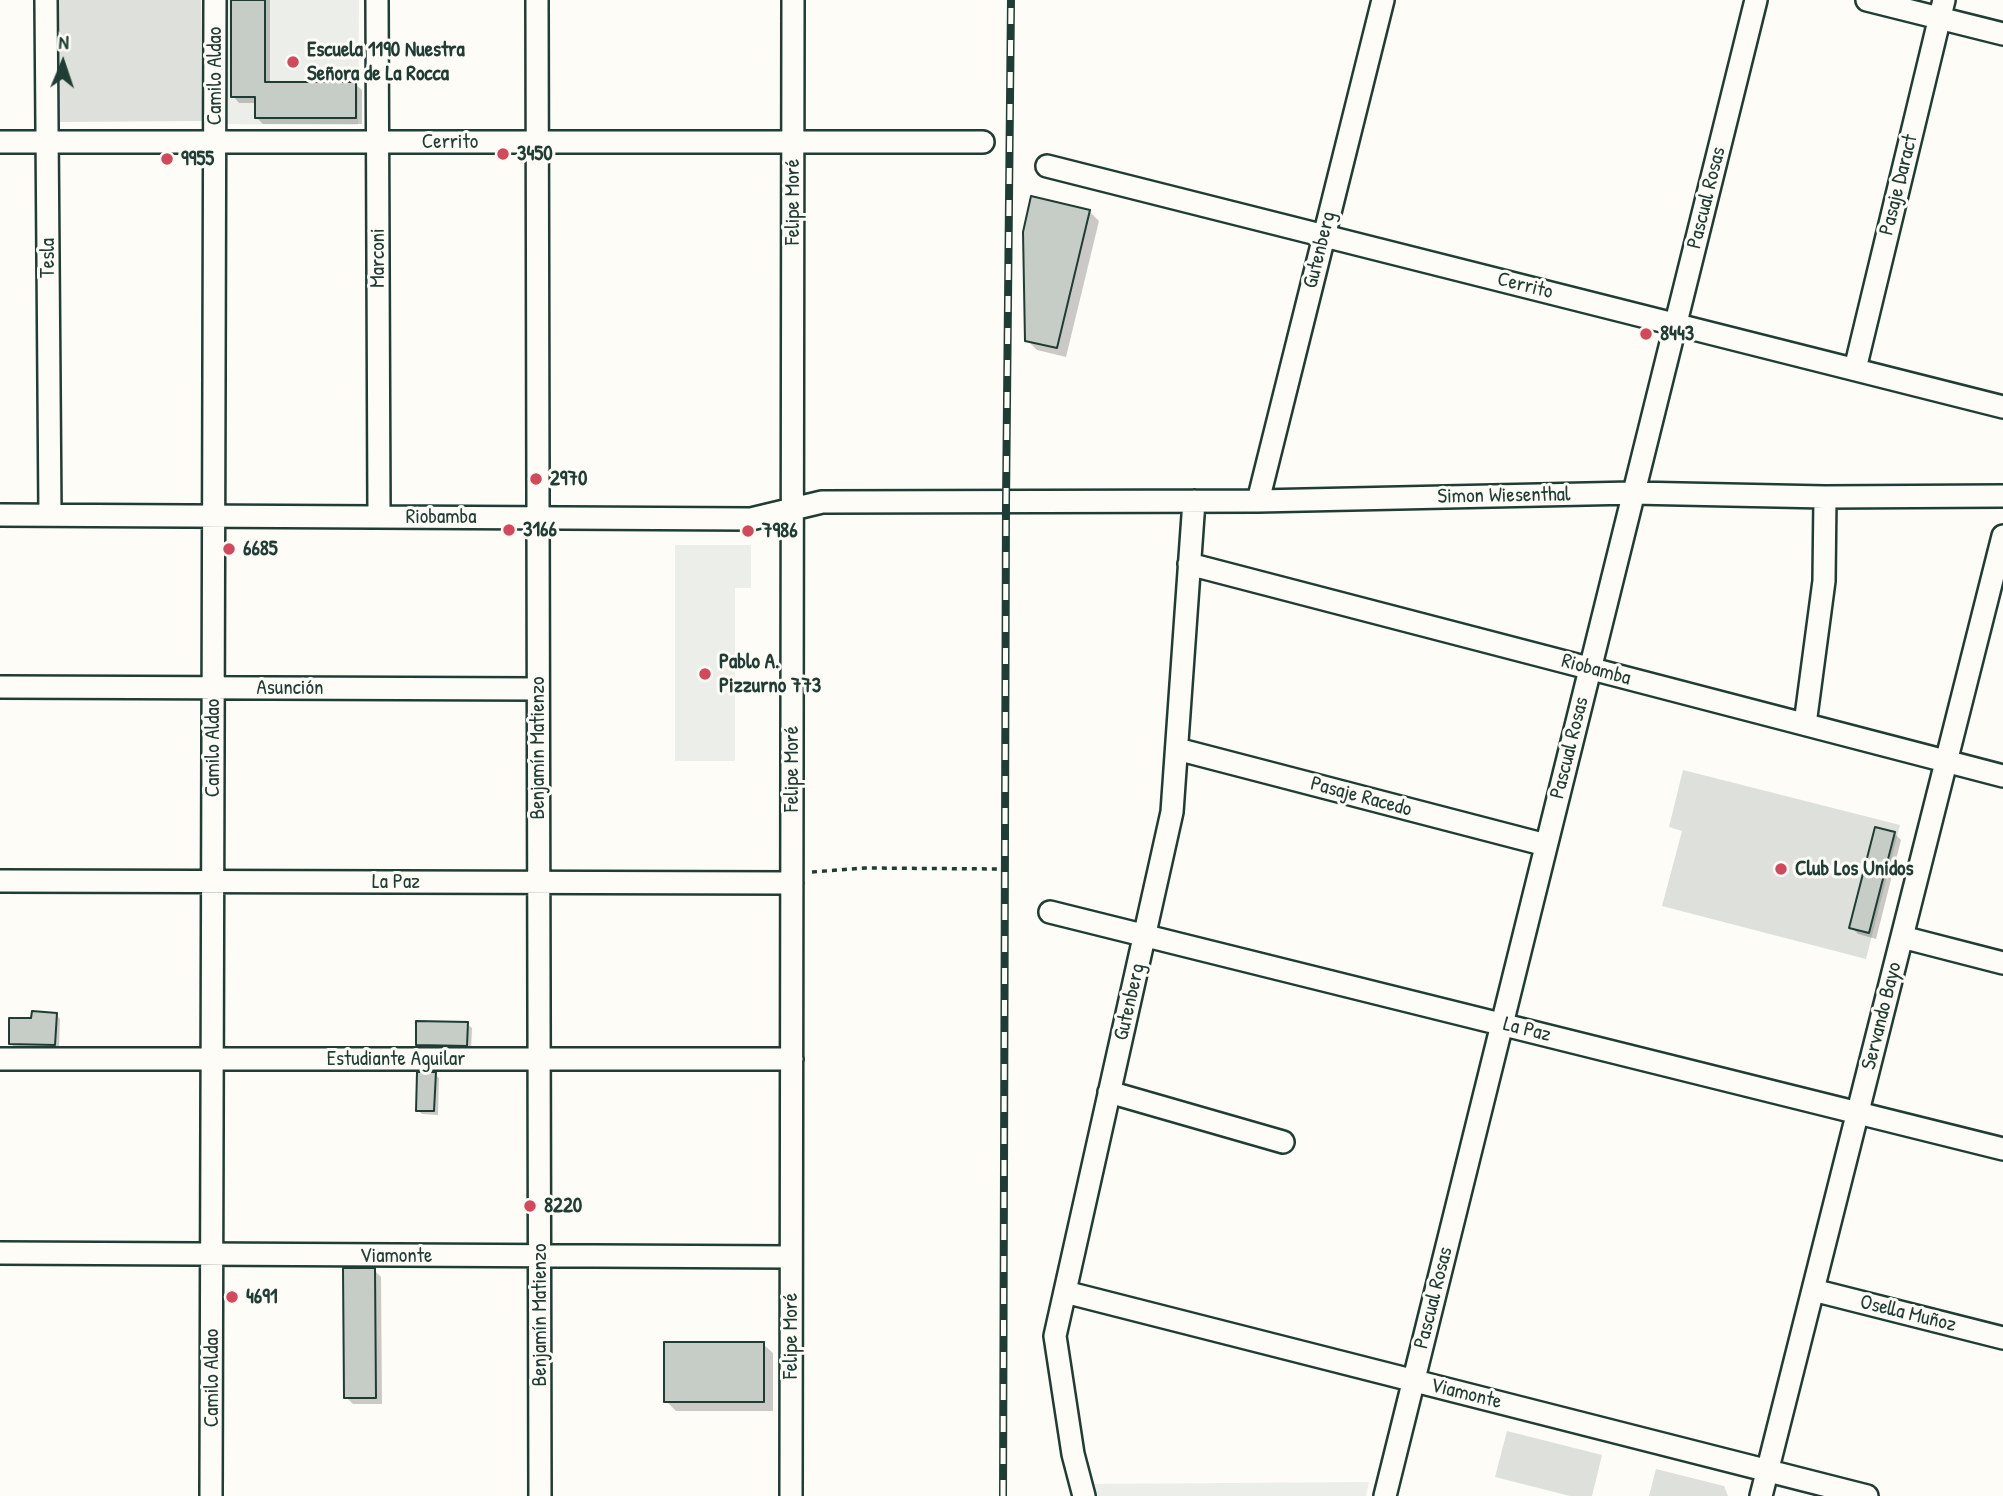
<!DOCTYPE html>
<html>
<head>
<meta charset="utf-8">
<style>
  body { margin:0 }
  #map { position:relative; width:2003px; height:1496px; overflow:hidden; background:#fdfcf7; font-family:"Patrick Hand",sans-serif }
  canvas { display:block }
  .north { position:absolute; left:28px; top:28px; width:70px; height:70px; -webkit-text-stroke:5px #fdfcf7; paint-order:stroke; rotate:2deg; font-size:19px; font-weight:700; line-height:28px; text-align:center; color:#1f3d34 }
  .north::after { content:''; display:block; margin:auto; width:24px; height:32px; background:#1f3d34; clip-path:polygon(50% 0,100% 100%,50% 72%,0 100%) }
</style>
</head>
<body>
<div id="map">
<canvas width="2003" height="1496"></canvas>
<div class="north">N</div>
</div>
<script>
const ctx = document.querySelector('canvas').getContext('2d');
ctx.lineJoin = 'round';
function paint(path, color) {
  ctx.fillStyle = color;
  ctx.fill(path, 'evenodd');
}
function strokePath(path, color, width, dash) {
  ctx.strokeStyle = color;
  ctx.lineWidth = width;
  ctx.lineCap = dash ? 'butt' : 'round';
  ctx.setLineDash(dash || []);
  ctx.stroke(path);
}
function write(font, color, halo, rows, align = 'center') {
  ctx.font = font + ' "Patrick Hand",sans-serif';
  ctx.lineWidth = 6;
  ctx.setLineDash([]);
  ctx.textBaseline = 'middle';
  ctx.strokeStyle = halo;
  ctx.fillStyle = color;
  for (const [text, x, y, turn = 0] of rows) {
    ctx.save();
    ctx.translate(x, y);
    ctx.rotate((+turn || 0) * Math.PI / 180);
    ctx.textAlign = isNaN(turn) ? turn : align;
    if (halo) ctx.strokeText(text, 0, 0);
    ctx.fillText(text, 0, 0);
    ctx.restore();
  }
}
paint(new Path2D(`
  M 227,0 L 359,0 L 358,125 L 226,124 Z
  M 675,545 L 751,545 L 751,588 L 735,588 L 735,761 L 675,761 Z
  M 1369,1482 L 1366,1496 L 1091,1496 L 1087,1484 Z`), '#eceee9');
paint(new Path2D(`
  M 58,0 L 201,0 L 202,121 L 59,122 Z
  M 1683,770 L 1900,825 L 1866,959 L 1662,906 L 1682,831 L 1669,827 Z
  M 1507,1431 L 1602,1455 L 1592,1496 L 1570,1496 L 1495,1477 Z
  M 1656,1469 L 1724,1486 L 1728,1496 L 1649,1496 Z`), '#dde0db');
paint(new Path2D(`
  M 233,0 L 270,0 L 270,83 L 355,84 L 362,90 L 362,124 L 263,124 L 256,117 L 256,103 L 239,103 L 233,96 Z
  M 1089,211 L 1099,221 L 1066,357 L 1037,350 L 1027,340 Z
  M 1894,833 L 1901,840 L 1876,939 L 1858,934 L 1851,927 Z
  M 56,1014 L 60,1019 L 59,1049 L 15,1048 L 11,1044 L 33,1020 Z
  M 467,1024 L 472,1028 L 471,1050 L 422,1049 L 417,1044 Z
  M 435,1074 L 439,1078 L 438,1115 L 422,1114 L 418,1110 Z
  M 374,1270 L 381,1277 L 382,1404 L 353,1404 L 346,1397 Z
  M 763,1344 L 773,1353 L 773,1411 L 676,1411 L 666,1401 Z`), '#0003');
const building = new Path2D(`
  M 231,0 L 265,0 L 265,82 L 356,82 L 356,118 L 255,118 L 255,97 L 231,97 Z
  M 1031,196 L 1090,210 L 1057,348 L 1025,341 L 1023,232 Z
  M 1875,827 L 1895,832 L 1869,933 L 1849,928 Z
  M 32,1011 L 57,1013 L 55,1045 L 9,1044 L 9,1018 L 31,1018 Z
  M 416,1021 L 468,1022 L 467,1046 L 416,1045 Z
  M 417,1072 L 436,1072 L 434,1111 L 416,1111 Z
  M 343,1268 L 375,1268 L 376,1398 L 344,1398 Z
  M 664,1342 L 764,1342 L 764,1402 L 664,1402 Z`);
paint(building, '#c6cdc7');
strokePath(building, '#1f3d34', 2);
const minor = new Path2D(`
  M 46,0 L 50,515
  M 377,0 L 379,517
  M 537,0 L 540,1496
  M 1867,0 L 2003,34
  M 0,142 L 983,142
  M 1047,166 L 2003,407
  M 1855,369 L 1944,0
  M 1258,501 L 1383,0
  M 0,515 L 751,519 L 822,502 L 1258,501 L 1633,493 L 1825,497 L 2003,496
  M 1189,564 L 2003,776
  M 0,687 L 538,689
  M 1805,724 L 1824,581 L 1825,497
  M 1177,749 L 1546,845
  M 0,881 L 792,883
  M 1050,912 L 2003,1149
  M 1902,937 L 2003,963
  M 0,1059 L 792,1059
  M 1109,1092 L 1283,1142
  M 0,1253 L 791,1257
  M 1813,1290 L 2003,1338
  M 1065,1292 L 1867,1496
  M 211,1496 L 215,0
  M 791,1496 L 793,0
  M 1084,1496 L 1073,1454 L 1055,1336 L 1172,812 L 1194,501
  M 1385,1496 L 1756,0
  M 1761,1496 L 2003,536`);
strokePath(minor, '#1f3d34', 26);
strokePath(new Path2D(`
  M 812,872 L 865,868 L 1002,869`), '#1f3d34', 3.5, [5, 5]);
strokePath(minor, '#fdfcf7', 21);
const rail = new Path2D(`
  M 1003,1496 L 1006,502 L 1011,0`);
strokePath(rail, '#1f3d34', 8);
strokePath(rail, '#fdfcf7', 5, [16]);
for (const [x, y, r, color] of [
  [293,62,7,"#d1495b"],
  [503,154,7,"#d1495b"],
  [167,159,7,"#d1495b"],
  [1646,334,7,"#d1495b"],
  [536,479,7,"#d1495b"],
  [509,530,7,"#d1495b"],
  [748,531,7,"#d1495b"],
  [229,549,7,"#d1495b"],
  [705,674,7,"#d1495b"],
  [1781,869,7,"#d1495b"],
  [530,1206,7,"#d1495b"],
  [232,1297,7,"#d1495b"]
]) {
  const dot = new Path2D();
  dot.arc(x, y, r, 0, 2 * Math.PI);
  ctx.fillStyle = color;
  ctx.fill(dot);
  strokePath(dot, '#fdfcf7', 2.5);
}
write('bold 21px', '#1f3d34', '#fdfcf7', [
  ["Escuela 1190 Nuestra",307,50],
  ["Señora de La Rocca",307,74],
  ["3450",517,154],
  ["9955",181,159],
  ["8443",1660,334],
  ["2970",550,479],
  ["3166",523,530],
  ["7986",762,531],
  ["6685",243,549],
  ["Pablo A.",719,662],
  ["Pizzurno 773",719,686],
  ["Club Los Unidos",1795,869],
  ["8220",544,1206],
  ["4691",246,1297]
], 'left');
write('21px', '#1f3d34', '#fdfcf7', [
  ["Camilo Aldao",215,76,-90],
  ["Cerrito",450,142],
  ["Pasaje Daract",1899,185,-76],
  ["Pascual Rosas",1707,198,-76],
  ["Felipe Moré",793,202,-90],
  ["Gutenberg",1320,250,-76],
  ["Tesla",48,258,-90],
  ["Marconi",378,258,-90],
  ["Cerrito",1525,286,14],
  ["Simon Wiesenthal",1504,496,-1],
  ["Riobamba",441,517],
  ["Riobamba",1596,670,15],
  ["Asunción",290,688],
  ["Camilo Aldao",213,748,-90],
  ["Benjamín Matienzo",538,748,-90],
  ["Pascual Rosas",1570,748,-76],
  ["Felipe Moré",792,769,-90],
  ["Pasaje Racedo",1361,797,15],
  ["La Paz",396,882],
  ["Gutenberg",1130,1002,-77],
  ["Servando Bayo",1882,1016,-76],
  ["La Paz",1527,1030,14],
  ["Estudiante Aguilar",396,1059],
  ["Viamonte",396,1256],
  ["Pascual Rosas",1434,1298,-76],
  ["Osella Muñoz",1908,1314,14],
  ["Benjamín Matienzo",540,1315,-90],
  ["Felipe Moré",791,1336,-90],
  ["Camilo Aldao",212,1378,-90],
  ["Viamonte",1466,1394,14]
]);
</script>
</body>
</html>
